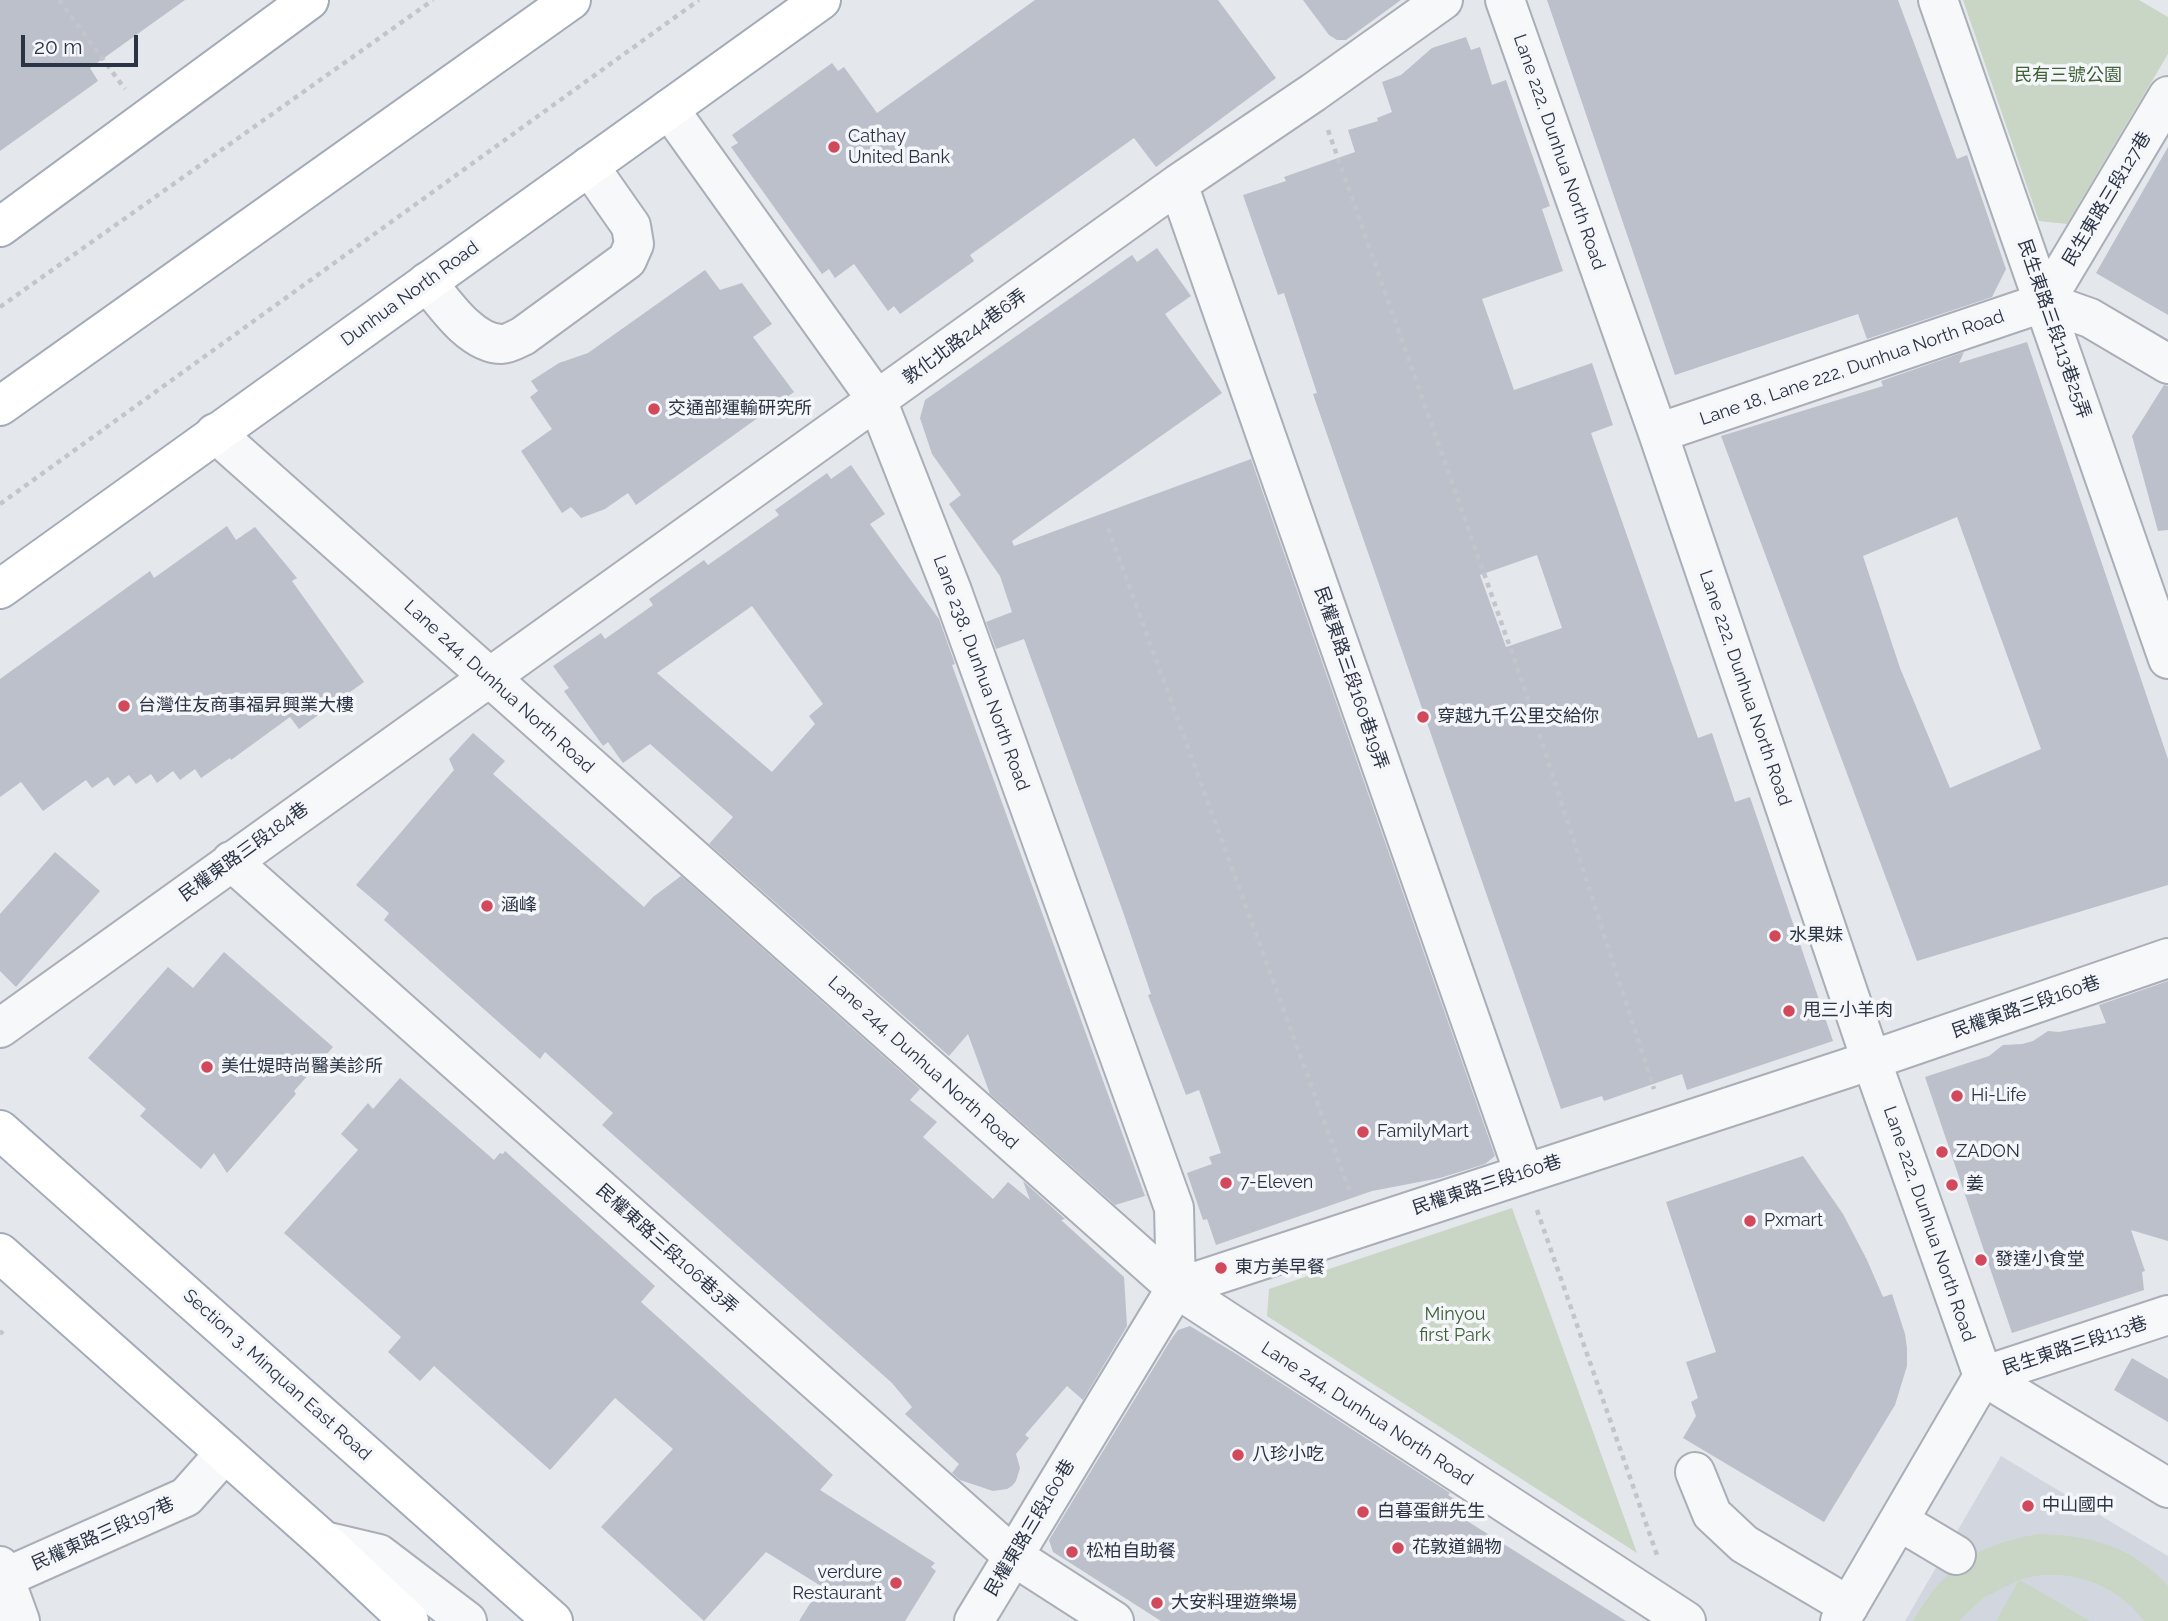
<!DOCTYPE html>
<html>
<head>
<meta charset="utf-8">
<style>
  body { margin:0 }
  #map { position:relative; width:2168px; height:1621px; overflow:hidden; background:#e4e7ec; font-family:Raleway,sans-serif }
  canvas { display:block }
  .scale { position:absolute; left:21px; top:35px; width:117px; height:32px; box-sizing:border-box; border:4px solid #2b3445; border-top:0; padding-left:9px; font-size:21px; line-height:24px; white-space:nowrap; color:#2b3445; -webkit-text-stroke:5px #f4f6f9; paint-order:stroke }
</style>
</head>
<body>
<div id="map">
<canvas width="2168" height="1621"></canvas>
<div class="scale">20 m</div>
</div>
<script>
const ctx = document.querySelector('canvas').getContext('2d');
ctx.lineJoin = 'round';
function paint(path, color) {
  ctx.fillStyle = color;
  ctx.fill(path, 'evenodd');
}
function strokePath(path, color, width, dash) {
  ctx.strokeStyle = color;
  ctx.lineWidth = width;
  ctx.lineCap = dash ? 'butt' : 'round';
  ctx.setLineDash(dash || []);
  ctx.stroke(path);
}
function write(font, color, halo, rows, align = 'center') {
  ctx.font = font + ' Raleway,"Noto Sans TC",sans-serif';
  ctx.lineWidth = 7;
  ctx.setLineDash([]);
  ctx.textBaseline = 'middle';
  ctx.strokeStyle = halo;
  ctx.fillStyle = color;
  for (const [text, x, y, turn = 0] of rows) {
    ctx.save();
    ctx.translate(x, y);
    ctx.rotate((+turn || 0) * Math.PI / 180);
    ctx.textAlign = isNaN(turn) ? turn : align;
    if (halo) ctx.strokeText(text, 0, 0);
    ctx.fillText(text, 0, 0);
    ctx.restore();
  }
}
paint(new Path2D(`
  M 2001,1456 L 2168,1556 L 2168,1621 L 1905,1621 Z`), '#d2d6de');
paint(new Path2D(`
  M 1963,0 L 2139,0 L 2168,17 L 2168,54 L 2067,224 L 2039,221 Z
  M 1512,1208 L 1637,1553 L 1267,1316 L 1269,1289 Z
  M 2038,1534 C 2090,1535 2132,1546 2168,1586 L 2168,1621 L 2144,1621 C 2117,1584 2064,1565 2020,1580 L 2090,1621 L 1996,1621 L 2019,1580 L 1983,1598 L 1959,1621 L 1913,1621 C 1945,1566 1976,1545 2038,1534 Z`), '#c9d6c5');
paint(new Path2D(`
  M 0,0 L 185,0 L 90,68 L 98,81 L 0,151 Z
  M 1035,0 L 1218,0 L 1276,78 L 1156,167 L 1134,138 L 970,255 L 974,261 L 900,314 L 894,306 L 888,311 L 854,264 L 835,278 L 829,269 L 822,274 L 731,147 L 738,143 L 732,135 L 832,63 L 838,71 L 844,67 L 877,113 Z
  M 1303,0 L 1401,0 L 1346,40 L 1337,40 L 1329,35 Z
  M 1547,0 L 1898,0 L 1957,159 L 1967,155 L 2006,269 L 1992,297 L 1867,339 L 1858,314 L 1675,375 Z
  M 1466,37 L 1471,50 L 1480,47 L 1492,85 L 1506,80 L 1550,206 L 1542,209 L 1563,271 L 1482,299 L 1514,390 L 1592,363 L 1613,425 L 1591,433 L 1698,738 L 1712,733 L 1735,802 L 1750,797 L 1833,1041 L 1687,1090 L 1682,1074 L 1604,1101 L 1602,1096 L 1561,1109 L 1313,394 L 1317,393 L 1284,293 L 1278,295 L 1243,195 L 1286,181 L 1284,177 L 1355,152 L 1348,130 L 1378,121 L 1377,118 L 1392,112 L 1382,82 L 1401,75 L 1432,48 ZM 1537,555 L 1562,628 L 1506,647 L 1480,575 Z
  M 2168,147 L 2168,315 L 2096,273 Z
  M 1157,248 L 1191,296 L 1165,314 L 1222,393 L 1012,541 L 1014,546 L 1251,459 L 1495,1156 L 1485,1164 L 1440,1178 L 1372,1191 L 1216,1245 L 1207,1219 L 1203,1220 L 1187,1173 L 1212,1164 L 1209,1157 L 1221,1153 L 1199,1090 L 1186,1095 L 1148,995 L 1151,994 L 1122,909 L 1024,639 L 996,649 L 986,622 L 1012,612 L 1000,576 L 949,504 L 961,495 L 932,454 L 920,418 L 925,400 L 1132,255 L 1137,262 Z
  M 705,270 L 720,290 L 742,283 L 772,324 L 753,337 L 794,392 L 636,505 L 628,493 L 605,509 L 581,518 L 571,507 L 562,513 L 521,451 L 552,429 L 530,397 L 538,391 L 531,381 L 559,363 L 588,353 Z
  M 2027,342 L 2168,759 L 2168,885 L 1917,961 L 1721,436 L 1883,386 L 1881,381 L 1964,352 L 1959,363 ZM 1957,517 L 2041,749 L 1950,788 L 1900,668 L 1863,556 Z
  M 2164,385 L 2168,386 L 2168,530 L 2158,531 L 2132,436 Z
  M 851,465 L 885,514 L 870,524 L 939,619 L 955,664 L 952,665 L 1145,1196 L 1115,1205 L 990,1094 L 968,1034 L 949,1056 L 709,844 L 733,817 L 650,744 L 623,763 L 608,742 L 603,746 L 564,691 L 569,688 L 553,666 L 601,633 L 605,639 L 653,605 L 649,599 L 704,560 L 708,565 L 779,515 L 775,510 L 827,473 L 831,479 ZM 752,606 L 823,704 L 809,716 L 815,724 L 772,772 L 657,673 Z
  M 227,526 L 236,540 L 255,527 L 297,578 L 292,581 L 364,682 L 299,729 L 290,717 L 231,760 L 230,758 L 201,778 L 195,769 L 180,780 L 173,771 L 157,783 L 151,774 L 136,784 L 129,775 L 114,786 L 108,777 L 92,788 L 86,780 L 43,811 L 21,782 L 0,797 L 0,679 L 150,571 L 154,578 Z
  M 473,733 L 505,761 L 493,774 L 644,907 L 653,897 L 681,876 L 920,1089 L 910,1100 L 937,1122 L 923,1137 L 993,1199 L 1008,1182 L 1030,1200 L 1023,1181 L 1065,1219 L 1061,1220 L 1124,1277 L 1127,1326 L 1083,1400 L 1067,1386 L 1025,1435 L 1029,1438 L 1016,1454 L 1020,1468 L 1016,1481 L 1012,1486 L 1007,1489 L 993,1491 L 960,1480 L 952,1473 L 959,1464 L 905,1414 L 912,1407 L 892,1383 L 602,1125 L 613,1113 L 545,1052 L 540,1059 L 422,954 L 384,920 L 389,913 L 356,885 L 454,770 L 449,759 Z
  M 55,852 L 100,891 L 16,987 L 0,971 L 0,914 Z
  M 224,952 L 333,1047 L 294,1091 L 296,1094 L 227,1173 L 214,1153 L 201,1169 L 140,1116 L 146,1109 L 88,1058 L 168,967 L 193,988 Z
  M 2168,981 L 2168,1241 L 2131,1230 L 2145,1271 L 2142,1272 L 2144,1290 L 2012,1333 L 1925,1077 L 1989,1056 L 2003,1045 L 2022,1044 L 2033,1041 L 2048,1031 L 2059,1032 L 2106,1023 L 2099,1005 Z
  M 400,1078 L 494,1160 L 500,1153 L 503,1154 L 505,1151 L 655,1286 L 641,1302 L 833,1475 L 820,1490 L 935,1563 L 931,1567 L 936,1571 L 905,1621 L 799,1621 L 821,1586 L 766,1552 L 704,1621 L 601,1527 L 673,1449 L 615,1398 L 550,1470 L 434,1366 L 420,1381 L 388,1352 L 401,1337 L 284,1233 L 358,1150 L 341,1134 L 368,1103 L 373,1109 Z
  M 1803,1156 L 1843,1214 L 1867,1260 L 1883,1297 L 1892,1294 L 1905,1334 L 1907,1348 L 1907,1366 L 1895,1405 L 1824,1522 L 1683,1438 L 1696,1416 L 1691,1402 L 1698,1398 L 1686,1362 L 1716,1352 L 1666,1202 Z
  M 1190,1326 L 1238,1355 L 1450,1493 L 1448,1495 L 1471,1510 L 1464,1519 L 1626,1621 L 1161,1621 L 1053,1552 L 1049,1540 L 1170,1341 L 1178,1330 Z
  M 2132,1358 L 2168,1379 L 2168,1422 L 2114,1390 Z`), '#bbc0ca');
const minor = new Path2D(`
  M 1505,0 L 1658,433 L 1866,1045 L 1983,1376
  M 1938,0 L 2168,659
  M 669,109 L 877,400 L 952,591 L 1174,1208 L 1176,1288
  M 1178,184 L 1524,1173
  M 427,282 C 444,303 471,344 502,344 C 508,344 517,339 523,336 L 627,260 L 634,244 L 631,226 L 589,166
  M 2045,302 L 2168,96
  M 2045,302 L 2090,318 L 2168,364
  M 215,433 L 1176,1288 L 1686,1621
  M 1658,433 L 2045,302
  M 231,861 L 1013,1556 L 1114,1621
  M 0,1028 L 1178,184 L 1314,92 L 1443,0
  M 1983,1376 L 2168,1488
  M 1983,1376 L 2168,1315
  M 1695,1472 L 1712,1514 L 1744,1544 L 1849,1606
  M 1899,1521 L 1956,1555
  M 324,1541 L 379,1554 L 467,1621
  M 0,1566 L 20,1621
  M 4,1578 L 186,1497 L 225,1453
  M 974,1621 L 1176,1288 L 1848,1068 L 2168,958
  M 1840,1621 L 1983,1376`);
const major = new Path2D(`
  M 0,227 L 309,0
  M 0,406 L 571,0
  M 0,589 L 821,0
  M 0,1130 L 553,1621
  M 0,1253 L 324,1541 L 409,1621`);
strokePath(minor, '#a9aeb7', 42);
strokePath(major, '#a3abb8', 42);
strokePath(new Path2D(`
  M 59,0 L 125,89
  M 1328,130 L 1524,687 L 1654,1089
  M 0,307 L 433,0
  M 0,504 L 699,0
  M 1108,528 L 1350,1192
  M 1537,1210 L 1657,1555
  M 0,1334 L 3,1331`), '#c2c5cb', 4.5, [5, 5]);
strokePath(minor, '#f7f8fa', 38);
strokePath(major, '#fff', 38);
for (const [x, y, r, color] of [
  [834,147,7,"#d1495b"],
  [654,409,7,"#d1495b"],
  [124,706,7,"#d1495b"],
  [1423,717,7,"#d1495b"],
  [487,906,7,"#d1495b"],
  [1775,936,7,"#d1495b"],
  [1789,1011,7,"#d1495b"],
  [207,1067,7,"#d1495b"],
  [1957,1096,7,"#d1495b"],
  [1363,1132,7,"#d1495b"],
  [1942,1152,7,"#d1495b"],
  [1226,1183,7,"#d1495b"],
  [1952,1185,7,"#d1495b"],
  [1750,1221,7,"#d1495b"],
  [1981,1260,7,"#d1495b"],
  [1221,1268,7,"#d1495b"],
  [1238,1455,7,"#d1495b"],
  [2028,1506,7,"#d1495b"],
  [1363,1512,7,"#d1495b"],
  [1398,1548,7,"#d1495b"],
  [1072,1552,7,"#d1495b"],
  [896,1583,7,"#d1495b"],
  [1157,1603,7,"#d1495b"]
]) {
  const dot = new Path2D();
  dot.arc(x, y, r, 0, 2 * Math.PI);
  ctx.fillStyle = color;
  ctx.fill(dot);
  strokePath(dot, '#f4f6f9', 2.5);
}
write('18px', '#3f6138', '#f4f6f9', [
  ["民有三號公園",2068,76],
  ["Minyou",1455,1315],
  ["first Park",1455,1336]
]);
write('18px', '#2b3445', '#f4f6f9', [
  ["Cathay",848,137],
  ["United Bank",848,158],
  ["交通部運輸研究所",668,409],
  ["台灣住友商事福昇興業大樓",138,706],
  ["穿越九千公里交給你",1437,717],
  ["涵峰",501,906],
  ["水果妹",1789,936],
  ["甩三小羊肉",1803,1011],
  ["美仕媞時尚醫美診所",221,1067],
  ["Hi-Life",1971,1096],
  ["FamilyMart",1377,1132],
  ["ZADON",1956,1152],
  ["7-Eleven",1240,1183],
  ["姜",1966,1185],
  ["Pxmart",1764,1221],
  ["發達小食堂",1995,1260],
  ["東方美早餐",1235,1268],
  ["八珍小吃",1252,1455],
  ["中山國中",2042,1506],
  ["白暮蛋餅先生",1377,1512],
  ["花敦道鍋物",1412,1548],
  ["松柏自助餐",1086,1552],
  ["verdure",882,1573,"right"],
  ["Restaurant",882,1594,"right"],
  ["大安料理遊樂場",1171,1603]
], 'left');
write('18px', '#2b3445', '#f4f6f9', [
  ["Lane 222, Dunhua North Road",1559,152,71],
  ["民生東路三段127巷",2107,199,-59],
  ["Dunhua North Road",410,294,-36],
  ["民生東路三段113巷25弄",2054,329,71],
  ["敦化北路244巷6弄",965,337,-36],
  ["Lane 18, Lane 222, Dunhua North Road",1852,368,-19],
  ["Lane 238, Dunhua North Road",981,673,70],
  ["民權東路三段160巷19弄",1351,678,71],
  ["Lane 244, Dunhua North Road",499,687,42],
  ["Lane 222, Dunhua North Road",1745,688,71],
  ["民權東路三段184巷",244,852,-36],
  ["民權東路三段160巷",2026,1007,-19],
  ["Lane 244, Dunhua North Road",923,1063,42],
  ["民權東路三段160巷",1487,1185,-18],
  ["Lane 222, Dunhua North Road",1929,1224,71],
  ["民權東路三段106巷3弄",667,1249,42],
  ["民生東路三段113巷",2075,1346,-18],
  ["Section 3, Minquan East Road",277,1375,42],
  ["Lane 244, Dunhua North Road",1367,1414,33],
  ["民權東路三段160巷",1030,1528,-59],
  ["民權東路三段197巷",103,1534,-24]
]);
</script>
</body>
</html>
